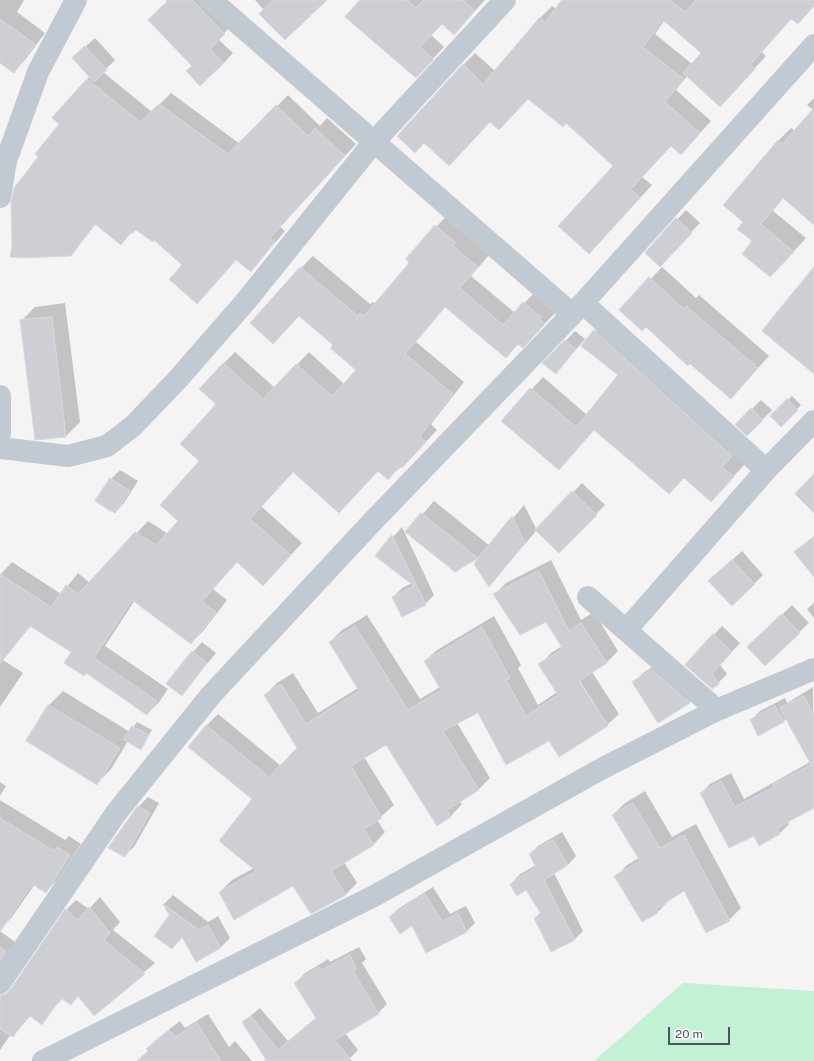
<!DOCTYPE html>
<html>
<head>
<meta charset="utf-8">
<style>
  body { margin:0 }
  #map { position:relative; width:814px; height:1061px; overflow:hidden; background:#f5f3f3; font-family:"Public Sans",sans-serif }
  canvas { display:block }
  .scale { position:absolute; left:668px; top:1027px; width:62px; height:18px; box-sizing:border-box; border:2px solid #4a5661; border-top:0; padding-left:5px; font-size:12px; line-height:14px; white-space:nowrap; color:#4a5661; -webkit-text-stroke:3px #fff; paint-order:stroke }
</style>
</head>
<body>
<div id="map">
<canvas width="814" height="1061"></canvas>
<div class="scale">20 m</div>
</div>
<script>
const ctx = document.querySelector('canvas').getContext('2d');
ctx.lineJoin = 'round';
function paint(path, color) {
  ctx.fillStyle = color;
  ctx.fill(path, 'evenodd');
}
function strokePath(path, color, width, dash) {
  ctx.strokeStyle = color;
  ctx.lineWidth = width;
  ctx.lineCap = dash ? 'butt' : 'round';
  ctx.setLineDash(dash || []);
  ctx.stroke(path);
}
paint(new Path2D(`
  M 683,983 L 814,991 L 814,1061 L 594,1061 Z`), '#c3f1d5');
paint(new Path2D(`
  M 0,0 L 24,0 L 17,12 L 45,33 L 25,60 L 14,72 L 1,63 L 0,64 Z
  M 166,0 L 210,0 L 233,24 L 218,39 L 233,53 L 224,63 L 193,66 Z
  M 255,0 L 325,0 L 264,10 Z
  M 361,0 L 485,0 L 465,22 L 442,23 L 431,35 L 444,47 L 427,65 Z
  M 564,0 L 814,0 L 814,6 L 798,23 L 792,18 L 762,52 L 766,56 L 732,93 L 687,76 L 676,90 L 711,121 L 693,141 L 672,145 L 642,177 L 652,185 L 601,240 L 614,166 L 566,122 L 528,98 L 490,121 L 449,165 L 463,65 L 475,53 L 495,71 L 540,18 L 552,6 L 556,9 ZM 665,20 L 702,53 L 692,64 L 655,34 Z
  M 95,38 L 115,60 L 103,72 L 152,112 L 171,93 L 240,144 L 288,95 L 320,126 L 327,118 L 356,144 L 280,227 L 285,231 L 251,271 L 237,259 L 183,265 L 154,239 L 136,229 L 121,243 L 96,224 L 70,255 L 39,156 L 60,123 L 53,117 L 90,76 L 73,58 Z
  M 814,98 L 814,223 L 784,197 L 773,211 L 806,238 L 783,263 L 753,241 L 744,222 L 778,141 L 791,128 L 795,131 L 813,110 L 807,105 Z
  M 686,210 L 700,223 L 660,265 L 696,298 L 699,295 L 769,356 L 731,398 L 646,326 L 621,310 L 662,267 L 646,253 Z
  M 448,214 L 489,255 L 471,276 L 515,313 L 536,291 L 556,312 L 534,335 L 519,343 L 506,356 L 446,306 L 416,342 L 464,382 L 431,424 L 437,430 L 414,455 L 388,479 L 378,470 L 339,512 L 294,471 L 261,506 L 302,543 L 263,585 L 237,561 L 213,589 L 227,600 L 203,631 L 191,643 L 135,600 L 105,646 L 168,689 L 159,702 L 147,714 L 72,652 L 31,626 L 6,655 L 0,650 L 0,575 L 12,562 L 61,594 L 78,573 L 90,583 L 148,521 L 168,534 L 180,521 L 200,461 L 217,404 L 223,364 L 235,352 L 275,388 L 309,352 L 344,384 L 357,369 L 334,345 L 301,268 L 313,256 L 370,304 L 373,302 L 376,304 L 411,262 L 407,259 Z
  M 65,303 L 80,422 L 66,436 L 21,321 L 35,307 Z
  M 607,319 L 745,464 L 711,501 L 684,477 L 595,429 L 503,421 L 543,377 L 587,415 L 619,374 L 583,346 Z
  M 575,331 L 585,339 L 556,372 L 544,363 Z
  M 792,396 L 801,405 L 781,426 L 771,416 Z
  M 761,400 L 772,410 L 747,435 L 736,425 Z
  M 120,470 L 138,481 L 124,503 L 115,513 L 97,501 L 111,479 Z
  M 582,483 L 605,505 L 559,552 L 537,530 L 489,586 L 482,555 L 455,571 L 407,532 L 434,501 L 490,546 L 524,505 L 537,530 Z
  M 402,527 L 434,595 L 425,604 L 393,597 L 402,588 L 412,583 L 377,555 Z
  M 814,536 L 814,575 L 796,552 Z
  M 742,551 L 763,575 L 754,584 L 719,572 Z
  M 551,560 L 581,620 L 594,612 L 618,651 L 606,663 L 592,672 L 619,714 L 607,725 L 550,740 L 478,712 L 457,723 L 490,778 L 479,789 L 460,801 L 462,804 L 451,816 L 437,824 L 386,744 L 364,757 L 394,805 L 377,820 L 385,832 L 374,844 L 344,862 L 357,883 L 345,895 L 293,885 L 220,892 L 232,880 L 254,868 L 253,799 L 206,726 L 218,714 L 281,766 L 298,748 L 265,695 L 277,683 L 293,673 L 318,713 L 358,688 L 330,642 L 342,630 L 367,615 L 420,699 L 440,687 L 425,661 L 437,650 L 494,616 L 521,665 L 518,668 L 538,705 L 557,692 L 540,665 L 551,653 L 562,646 L 547,620 L 495,594 L 506,583 ZM 577,676 L 607,724 L 605,724 L 575,677 Z
  M 814,603 L 814,618 L 807,609 Z
  M 792,605 L 809,623 L 765,664 L 758,638 Z
  M 722,626 L 740,643 L 720,665 L 727,674 L 713,688 L 686,665 Z
  M 202,642 L 216,653 L 182,694 L 193,652 Z
  M 0,658 L 23,673 L 0,707 Z
  M 662,661 L 699,693 L 690,702 L 658,722 L 634,682 L 643,673 Z
  M 813,687 L 814,807 L 788,822 L 789,824 L 780,833 L 759,844 L 754,834 L 701,793 L 710,784 L 731,773 L 744,799 L 810,762 L 787,718 L 783,722 L 751,720 L 760,711 L 785,698 L 787,703 Z
  M 63,691 L 130,732 L 137,722 L 152,730 L 140,748 L 128,741 L 111,769 L 97,783 L 27,741 L 49,705 Z
  M 0,782 L 6,786 L 0,796 Z
  M 645,791 L 672,837 L 696,824 L 741,908 L 729,920 L 685,890 L 669,900 L 658,912 L 642,921 L 616,877 L 627,865 L 639,858 L 613,815 L 625,803 Z
  M 148,797 L 159,803 L 134,847 L 124,856 L 139,806 Z
  M 0,800 L 65,840 L 69,836 L 81,844 L 57,880 L 46,892 L 35,884 L 12,917 L 1,929 Z
  M 562,832 L 576,856 L 568,865 L 554,873 L 583,931 L 575,939 L 535,918 L 541,912 L 527,889 L 511,884 L 519,875 L 536,865 L 530,854 L 538,846 Z
  M 433,887 L 450,914 L 466,906 L 475,923 L 467,931 L 427,952 L 413,925 L 390,917 L 398,909 Z
  M 173,895 L 208,922 L 218,916 L 230,938 L 221,947 L 196,961 L 183,937 L 172,948 L 170,915 L 164,904 Z
  M 100,897 L 120,922 L 113,930 L 155,963 L 94,1014 L 79,996 L 71,1004 L 63,998 L 41,1023 L 31,1015 L 13,1036 L 11,1034 L 0,1050 L 0,1009 L 14,987 L 66,910 L 76,900 L 89,909 Z
  M 0,931 L 15,942 L 0,964 Z
  M 359,947 L 366,959 L 362,963 L 387,1004 L 378,1013 L 345,1033 L 358,1050 L 347,1061 L 268,1061 L 243,1022 L 260,1008 L 288,1041 L 317,1017 L 295,983 L 304,974 L 328,959 L 330,962 Z
  M 208,1014 L 229,1047 L 235,1041 L 252,1061 L 137,1061 L 149,1051 L 147,1049 L 157,1039 L 180,1021 L 185,1028 Z`), '#0003');
const building = new Path2D(`
  M 169,0 L 192,0 L 225,34 L 210,49 L 224,63 L 200,86 L 186,71 L 192,66 L 148,20 Z
  M 273,0 L 327,0 L 285,40 L 259,14 Z
  M 360,0 L 407,0 L 416,8 L 423,0 L 463,0 L 475,11 L 454,35 L 442,24 L 420,47 L 434,59 L 416,78 L 345,17 Z
  M 562,0 L 670,0 L 685,12 L 696,0 L 814,0 L 814,6 L 798,24 L 791,19 L 750,65 L 755,69 L 720,107 L 683,73 L 701,53 L 663,20 L 643,47 L 684,79 L 665,102 L 700,133 L 681,155 L 671,146 L 631,189 L 640,198 L 589,254 L 558,226 L 613,166 L 566,123 L 563,127 L 528,99 L 499,130 L 490,122 L 449,166 L 424,143 L 415,153 L 397,136 L 463,64 L 483,84 L 540,17 L 545,22 Z
  M 0,19 L 35,44 L 14,73 L 0,63 Z
  M 85,46 L 107,70 L 94,82 L 72,58 Z
  M 87,79 L 140,122 L 159,104 L 228,154 L 276,105 L 308,136 L 315,128 L 345,156 L 270,238 L 275,242 L 251,272 L 236,260 L 197,304 L 169,279 L 182,265 L 154,240 L 153,242 L 136,230 L 133,233 L 131,232 L 121,245 L 95,224 L 71,256 L 21,258 L 10,257 L 12,245 L 11,202 L 14,188 L 38,157 L 35,154 L 59,124 L 52,118 Z
  M 814,108 L 814,225 L 783,198 L 761,224 L 794,252 L 770,277 L 742,254 L 752,241 L 737,229 L 743,222 L 723,205 L 778,140 L 782,144 Z
  M 676,218 L 692,233 L 660,267 L 645,253 Z
  M 435,225 L 456,243 L 453,246 L 478,267 L 460,288 L 503,325 L 523,302 L 541,317 L 539,319 L 545,324 L 523,348 L 518,344 L 506,358 L 445,307 L 405,354 L 453,394 L 420,436 L 426,442 L 402,468 L 400,466 L 388,480 L 378,471 L 339,513 L 293,472 L 250,519 L 291,555 L 263,586 L 237,562 L 202,601 L 216,612 L 191,644 L 132,600 L 94,658 L 157,701 L 147,715 L 86,673 L 84,676 L 64,663 L 71,652 L 30,626 L 0,664 L 0,574 L 51,607 L 66,585 L 78,594 L 135,532 L 156,545 L 178,521 L 160,505 L 199,461 L 180,444 L 216,404 L 199,389 L 223,363 L 263,399 L 296,364 L 332,396 L 356,370 L 330,348 L 333,345 L 299,316 L 273,344 L 250,323 L 300,267 L 358,316 L 360,313 L 364,316 L 409,263 L 406,259 Z
  M 814,267 L 814,374 L 762,331 Z
  M 649,277 L 684,309 L 686,306 L 758,368 L 731,399 L 690,364 L 688,366 L 646,327 L 642,331 L 619,310 Z
  M 52,317 L 66,437 L 35,440 L 20,320 Z
  M 594,330 L 732,456 L 722,467 L 734,477 L 711,502 L 684,478 L 669,494 L 594,430 L 559,470 L 501,421 L 530,388 L 576,427 L 618,375 L 581,346 Z
  M 565,340 L 576,349 L 556,374 L 542,363 Z
  M 787,399 L 798,410 L 781,427 L 770,416 Z
  M 751,408 L 763,420 L 747,436 L 735,425 Z
  M 814,474 L 814,513 L 795,494 Z
  M 110,478 L 130,491 L 117,511 L 110,511 L 95,501 Z
  M 572,491 L 597,515 L 559,553 L 535,530 Z
  M 421,513 L 478,558 L 512,516 L 525,543 L 489,587 L 474,564 L 478,558 L 455,572 L 405,532 Z
  M 392,535 L 426,605 L 402,617 L 392,597 L 414,586 L 375,556 Z
  M 814,537 L 814,577 L 794,552 Z
  M 732,560 L 755,584 L 732,606 L 708,581 Z
  M 539,571 L 569,631 L 581,623 L 607,663 L 579,681 L 608,726 L 559,757 L 549,741 L 506,765 L 478,713 L 443,731 L 479,790 L 447,810 L 451,817 L 437,826 L 386,745 L 351,766 L 382,818 L 364,829 L 374,845 L 331,871 L 346,895 L 311,914 L 293,886 L 234,920 L 219,892 L 256,871 L 219,841 L 252,799 L 188,747 L 206,725 L 269,777 L 297,748 L 264,695 L 281,684 L 306,724 L 359,691 L 329,642 L 355,626 L 408,710 L 441,690 L 424,661 L 482,627 L 510,678 L 506,680 L 526,716 L 558,695 L 538,664 L 563,649 L 546,622 L 520,635 L 493,594 Z
  M 782,614 L 800,633 L 765,666 L 747,647 Z
  M 713,634 L 732,652 L 712,674 L 719,684 L 712,689 L 685,665 Z
  M 192,651 L 207,663 L 182,696 L 166,684 Z
  M 652,670 L 690,703 L 658,723 L 632,682 Z
  M 804,696 L 814,715 L 814,808 L 777,828 L 780,834 L 759,846 L 754,836 L 729,848 L 700,793 L 721,781 L 735,807 L 774,787 L 773,784 L 811,765 L 780,708 Z
  M 48,705 L 120,748 L 97,785 L 26,741 Z
  M 775,706 L 784,722 L 758,736 L 750,720 Z
  M 132,726 L 149,735 L 141,750 L 124,740 Z
  M 633,803 L 660,848 L 684,835 L 730,921 L 706,933 L 684,891 L 656,909 L 658,913 L 642,922 L 614,876 L 640,861 L 612,815 Z
  M 138,806 L 150,813 L 125,857 L 108,848 Z
  M 0,818 L 54,851 L 57,847 L 70,855 L 46,893 L 32,884 L 0,932 Z
  M 553,840 L 568,865 L 544,880 L 575,940 L 551,952 L 534,918 L 541,914 L 526,890 L 517,896 L 510,884 L 536,867 L 529,854 Z
  M 425,894 L 442,921 L 458,913 L 467,932 L 426,953 L 412,926 L 400,934 L 389,917 Z
  M 163,904 L 199,930 L 208,925 L 221,948 L 196,962 L 182,937 L 172,949 L 154,936 L 169,915 Z
  M 89,907 L 110,933 L 104,940 L 145,974 L 94,1016 L 78,996 L 71,1005 L 61,998 L 42,1025 L 29,1015 L 13,1037 L 0,1029 L 0,995 L 6,994 L 10,990 L 65,909 L 78,920 Z
  M 0,947 L 6,951 L 0,961 Z
  M 350,955 L 357,969 L 353,971 L 379,1014 L 335,1040 L 352,1061 L 264,1061 L 266,1060 L 242,1022 L 251,1016 L 278,1050 L 316,1018 L 294,983 L 319,967 L 321,970 Z
  M 197,1023 L 221,1061 L 137,1061 L 148,1051 L 146,1049 L 169,1030 L 175,1037 Z`);
paint(building, '#cdcfd5');
strokePath(building, '#d7d9de', 1);
strokePath(new Path2D(`
  M 211,0 L 572,314
  M 0,197 L 6,161 L 38,72 L 76,0
  M 583,303 L 766,470
  M 0,396 L 0,433
  M 0,448 L 68,456 L 107,446 L 133,426 L 178,379 L 246,301 L 373,143 L 505,0
  M 588,597 L 717,710
  M 627,629 L 766,470 L 814,421
  M 0,983 L 116,813 L 211,695 L 374,520 L 583,303 L 814,45
  M 43,1061 L 374,896 L 603,768 L 717,710 L 814,669`), '#c1cad2', 22);
</script>
</body>
</html>
